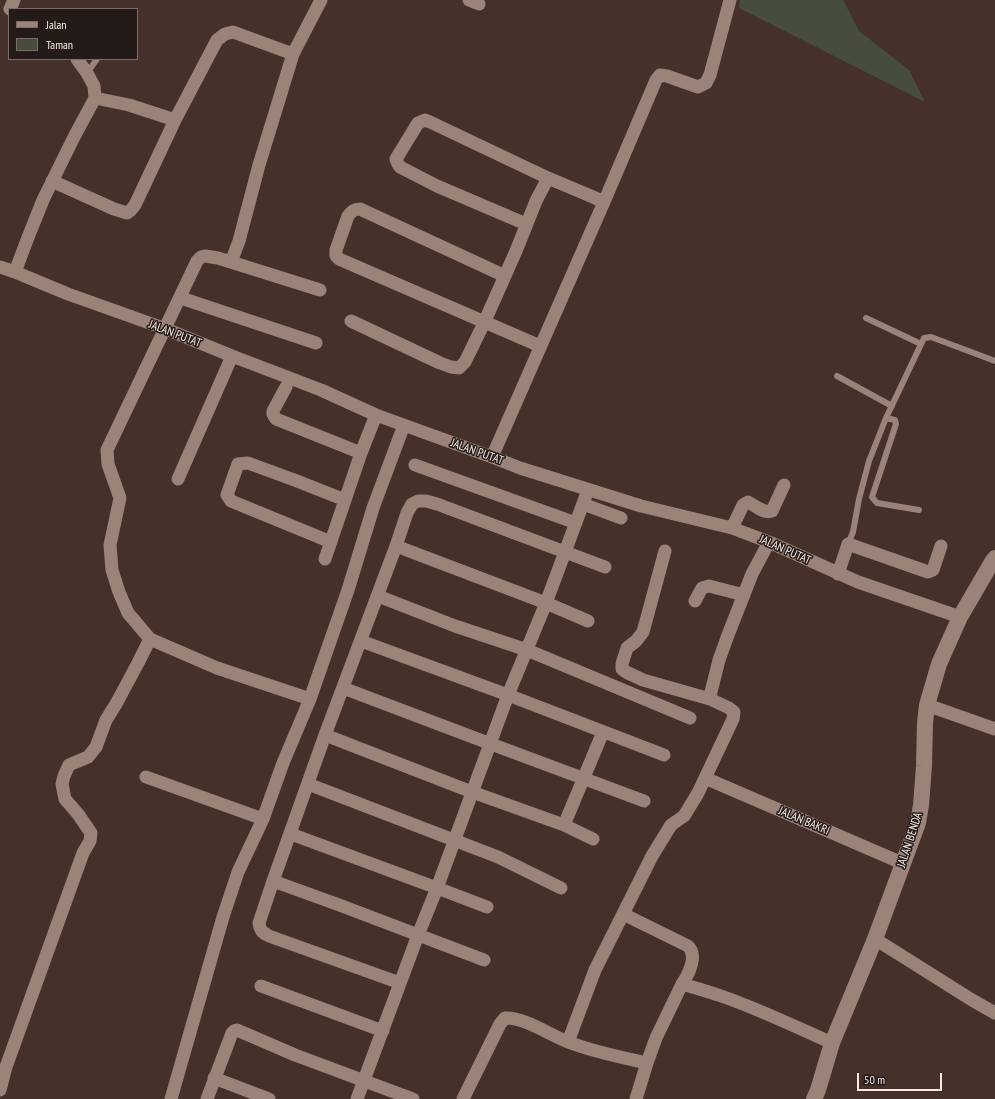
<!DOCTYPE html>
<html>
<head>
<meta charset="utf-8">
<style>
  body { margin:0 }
  #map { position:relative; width:995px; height:1099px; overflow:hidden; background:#453129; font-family:"PT Sans Narrow",sans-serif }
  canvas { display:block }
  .legend { position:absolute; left:8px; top:8px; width:130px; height:52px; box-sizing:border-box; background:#241b18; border:1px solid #796e6a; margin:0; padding:5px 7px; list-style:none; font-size:12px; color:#f8ebe6 }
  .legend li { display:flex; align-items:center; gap:8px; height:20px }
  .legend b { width:20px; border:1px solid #796e6a }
  .scale { position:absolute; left:857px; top:1073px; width:85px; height:18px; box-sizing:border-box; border:2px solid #f8ebe6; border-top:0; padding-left:5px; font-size:12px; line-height:14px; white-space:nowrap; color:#f8ebe6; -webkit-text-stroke:3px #241b18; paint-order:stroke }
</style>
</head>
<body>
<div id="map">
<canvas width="995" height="1099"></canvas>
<ul class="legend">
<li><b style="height:5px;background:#9b837a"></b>Jalan</li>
<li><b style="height:11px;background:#464d3a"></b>Taman</li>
</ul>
<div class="scale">50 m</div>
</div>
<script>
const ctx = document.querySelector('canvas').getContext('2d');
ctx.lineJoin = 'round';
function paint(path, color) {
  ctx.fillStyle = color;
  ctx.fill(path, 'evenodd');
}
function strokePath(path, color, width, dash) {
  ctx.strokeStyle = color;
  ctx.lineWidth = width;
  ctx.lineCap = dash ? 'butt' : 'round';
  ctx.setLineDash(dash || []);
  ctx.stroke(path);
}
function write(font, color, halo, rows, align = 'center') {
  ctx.font = font + ' "PT Sans Narrow",sans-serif';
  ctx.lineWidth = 3;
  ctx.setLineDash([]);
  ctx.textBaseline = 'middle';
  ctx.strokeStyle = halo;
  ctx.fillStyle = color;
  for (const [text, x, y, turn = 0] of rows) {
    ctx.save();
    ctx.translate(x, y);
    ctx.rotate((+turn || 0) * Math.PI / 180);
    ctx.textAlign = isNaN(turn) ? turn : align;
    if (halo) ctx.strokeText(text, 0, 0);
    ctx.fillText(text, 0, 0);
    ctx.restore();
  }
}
paint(new Path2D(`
  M 740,0 L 843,0 L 859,31 L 909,70 L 925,102 L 739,8 Z`), '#464d3a');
strokePath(new Path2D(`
  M 87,73 L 97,59
  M 866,318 L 921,344
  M 837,376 L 892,406
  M 886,418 L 895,420 L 896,424 L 872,497 L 877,503 L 919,510
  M 848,544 L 853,532 L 859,499 L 869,461 L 886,418 L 924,338 L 931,337 L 995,361`), '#9b837a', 6);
strokePath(new Path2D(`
  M 469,0 L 479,4
  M 10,9 L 14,0
  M 95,98 L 129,105 L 175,120
  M 52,181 L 114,209 L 127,213 L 131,210 L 135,205 L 175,120 L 217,40 L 225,34 L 233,32 L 293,54
  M 526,224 L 437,186 L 400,167 L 398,164 L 396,159 L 418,123 L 425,120 L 430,122 L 548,178 L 593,197 L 604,202
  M 231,262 L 239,241 L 259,165 L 293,54 L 321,0
  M 0,267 L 15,272 L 68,294 L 166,329 L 232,356 L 321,390 L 376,415 L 492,457 L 520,468 L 641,506 L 732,528 L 769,542 L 858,582 L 960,617
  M 15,272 L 27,240 L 43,200 L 74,137 L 95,98 L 94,86 L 87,73 L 77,59
  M 505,276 L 360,209 C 354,209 352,211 348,216 L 336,250 L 336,256 L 339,259 L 540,346
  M 181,298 L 316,343
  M 351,321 L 440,363 L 451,367 L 459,368 L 465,362 L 484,323 L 516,251 L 536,201 L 548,178
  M 286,387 L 273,411 L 273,414 L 276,419 L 361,453
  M 492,457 L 604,202 L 656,80 L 660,75 L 667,76 L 698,87 L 706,83 L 710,75 L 730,0
  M 415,465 L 576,523
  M 178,479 L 232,356
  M 583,504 L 621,518
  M 732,528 L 743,505 L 748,502 C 756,506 764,514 772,511 L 784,485
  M 331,542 L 231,501 L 227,495 L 238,464 L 248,463 L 297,481 L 345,500
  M 396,546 L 546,603 L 588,621
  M 665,551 L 643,632 L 636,641 L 627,648 L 622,664 L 622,669 L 626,672 L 643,680 L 710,699
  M 325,559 L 361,453 L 376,415
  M 838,574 L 848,544 L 928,572 L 933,570 L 941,546
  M 378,596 L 455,626 L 527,650 L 690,718
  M 695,601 L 702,588 L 709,586 L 744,595
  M 361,641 L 508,695 L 664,755
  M 343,688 L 491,744 L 644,801
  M 310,699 L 217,668 L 187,655 L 150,639 L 128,613 L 119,592 L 112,570 L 110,545 L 120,498 L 108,464 L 107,450 L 197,261 L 201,257 L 205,256 L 218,258 L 320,290
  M 927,705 L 995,729
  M 325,735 L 472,792 L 564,825 L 593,839
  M 146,777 L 263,819
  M 705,778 L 902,863
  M 308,784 L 498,857 L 561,888
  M 564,825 L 603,732
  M 291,834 L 437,888 L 487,907
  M 273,881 L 342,906 L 484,960
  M 623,914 L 688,946 C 698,955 689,974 682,984 L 656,1038 L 647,1063 L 636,1099
  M 875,939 L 972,1000 L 995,1013
  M 400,983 L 269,936 C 263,933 260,931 259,923 L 273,881 L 325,735 L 396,546 L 407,513 L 412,504 L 418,501 L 426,501 L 437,504 L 605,567
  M 682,984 C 696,988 710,992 724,997 C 761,1010 796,1027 832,1043
  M 261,986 L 383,1031
  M 568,1042 L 595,970 L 652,856 L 671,825 L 684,816 L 698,793 L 733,719 L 734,712 L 729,708 L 710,699 L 711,692 L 719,660 L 728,635 L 752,574 L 769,542
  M 214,1078 L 269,1099
  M 0,1090 L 6,1067 L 83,853 L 90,841 L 91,833 L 78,814 L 65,799 L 62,784 L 64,776 L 69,765 L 88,757 L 96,747 L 106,720 L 116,704 L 138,663 L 150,639
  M 171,1099 L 223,917 L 238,872 L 263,819 L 283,763 L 310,699 L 348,590 L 373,508 L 404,425
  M 207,1099 L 232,1033 L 234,1031 L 237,1030 L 295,1055 L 413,1099
  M 357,1099 L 418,935 L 437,888 L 508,695 L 546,603 L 588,490
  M 463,1099 L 500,1024 L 505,1018 C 524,1017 550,1035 568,1042 C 594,1052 620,1057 647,1063`), '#9b837a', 13);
strokePath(new Path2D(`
  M 814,1099 L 818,1090 L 832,1043 L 875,939 L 918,823 L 921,805 L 924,766 L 925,723 L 927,705 L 939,664 L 960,617 L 992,562 L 995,558`), '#9b837a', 16);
write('12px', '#f8ebe6', '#241b18', [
  ["JALAN PUTAT",175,334,21],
  ["JALAN PUTAT",477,452,20],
  ["JALAN PUTAT",785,550,24],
  ["JALAN BAKRI",804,821,23],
  ["JALAN BENDA",910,840,-72]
]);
</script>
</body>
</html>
